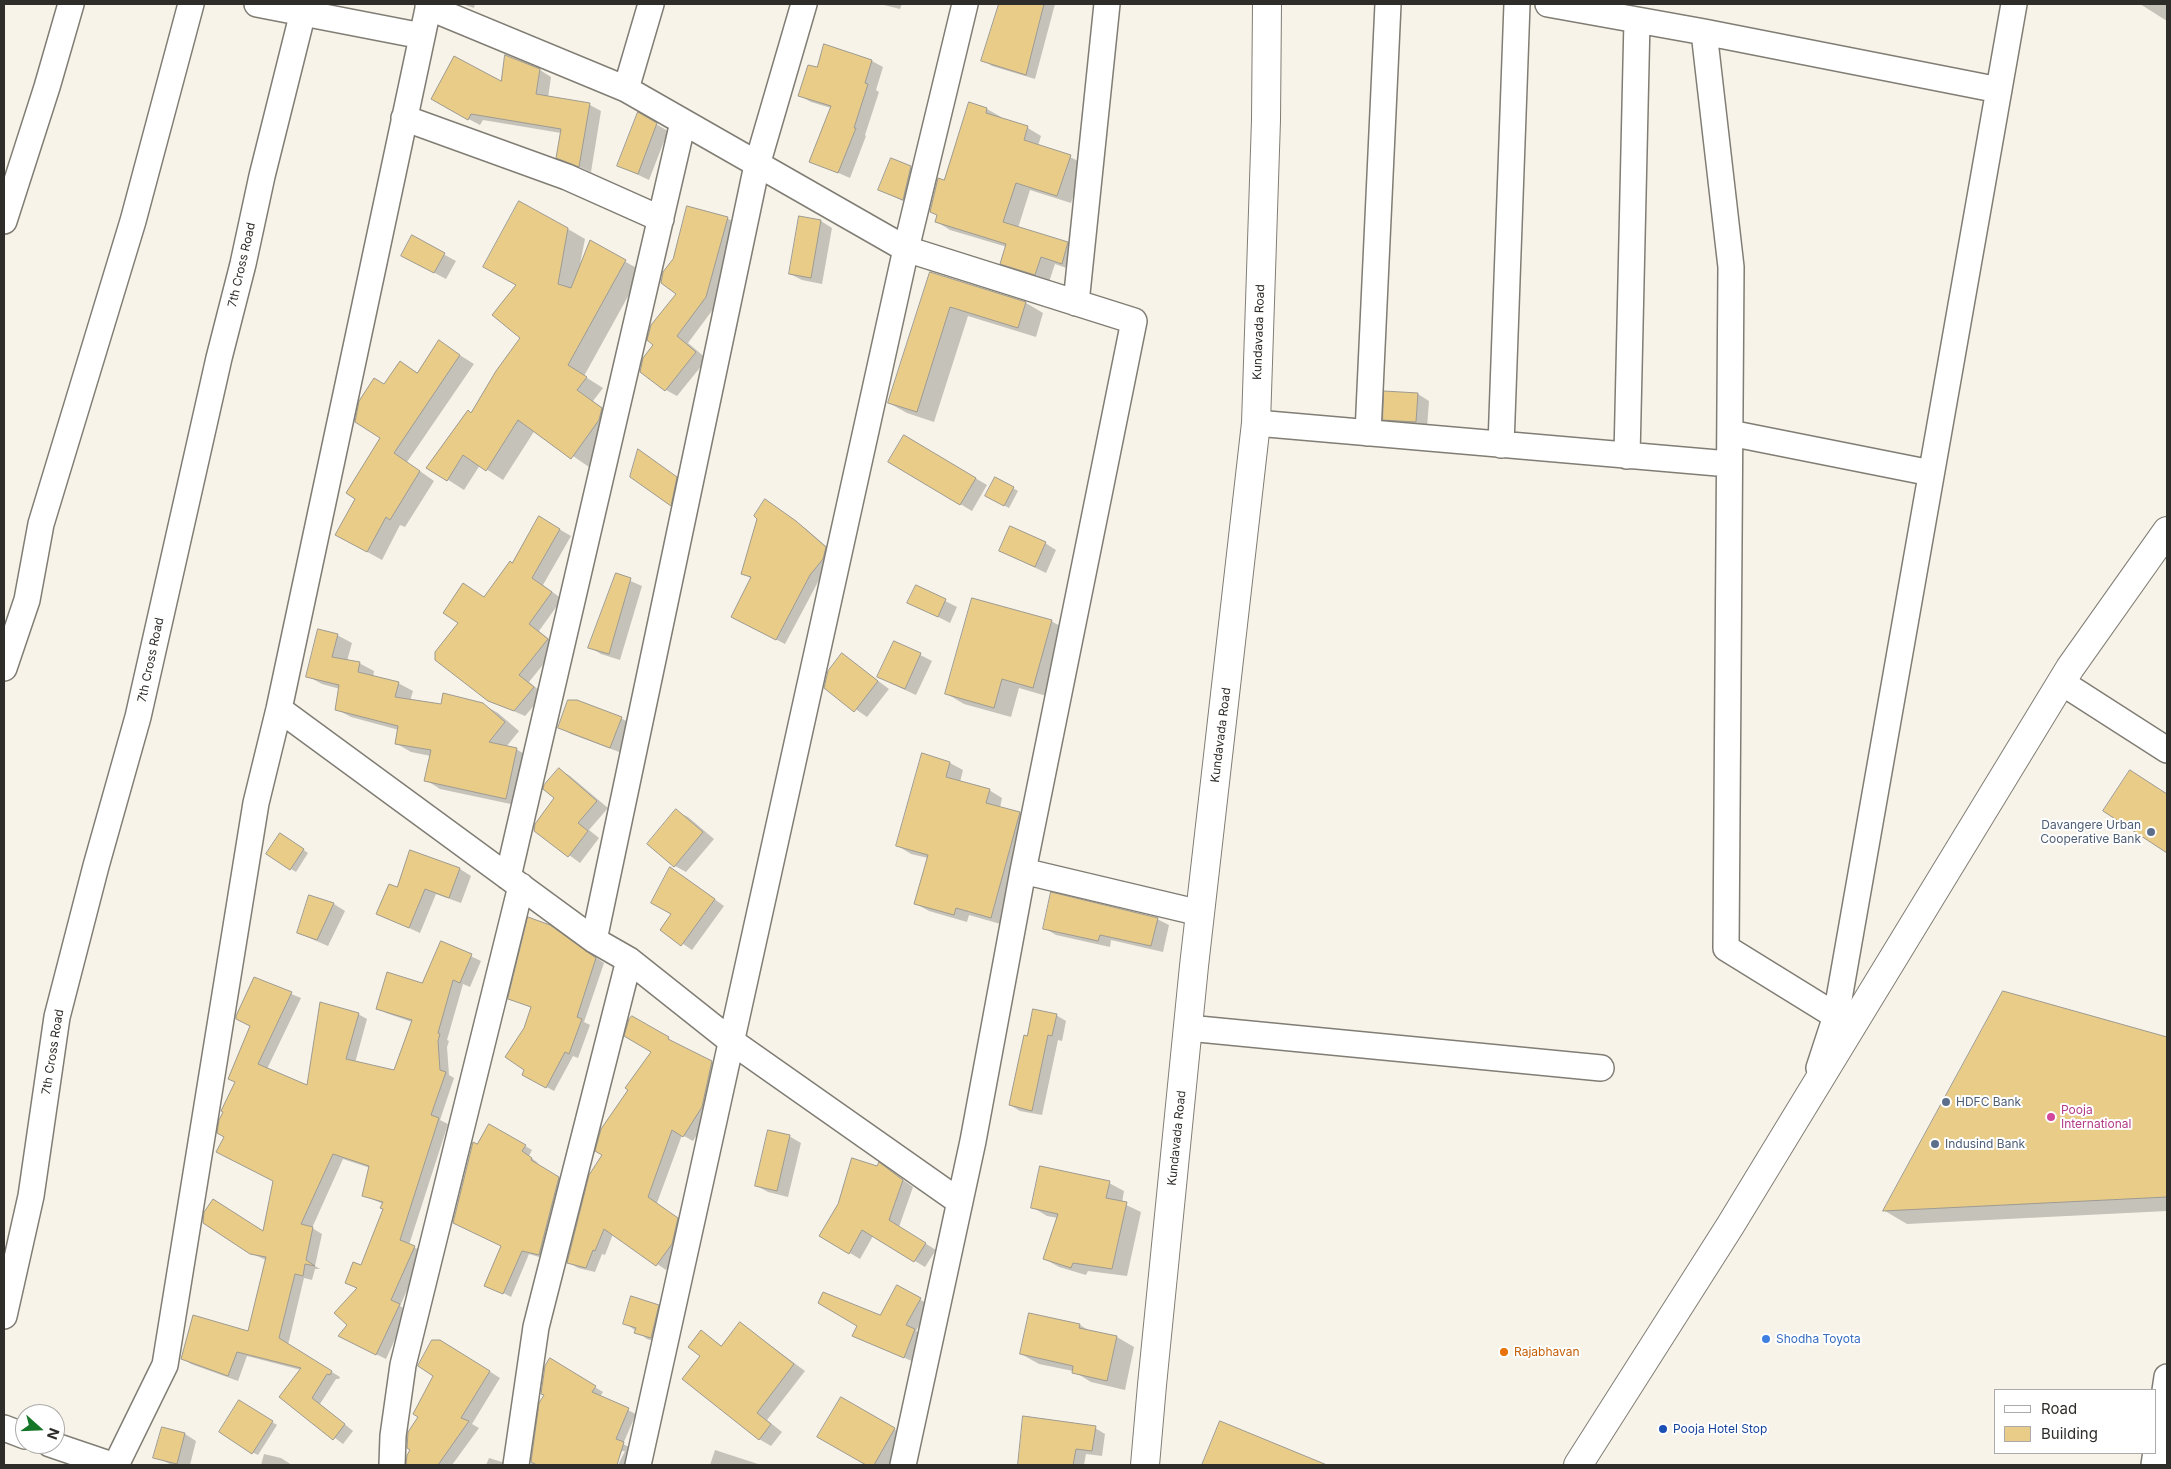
<!DOCTYPE html>
<html>
<head>
<meta charset="utf-8">
<style>
  body { margin:0 }
  #map { position:relative; width:2171px; height:1469px; overflow:hidden; background:#f7f3e9; font-family:Inter,sans-serif }
  canvas { display:block }
  .frame { position:absolute; inset:0; border:5px solid #2f2d2a; pointer-events:none }
  .legend { position:absolute; left:1994px; top:1389px; width:162px; height:65px; box-sizing:border-box; background:#fff; border:1px solid #acabaa; margin:0; padding:6px 9px; list-style:none; font-size:15px; color:#2f2d2a }
  .legend li { display:flex; align-items:center; gap:10px; height:25px }
  .legend b { width:25px; border:1px solid #acabaa }
  .north { position:absolute; left:15px; top:1404px; width:50px; height:50px; box-sizing:border-box; background:#fff; border:1px solid #acabaa; border-radius:50%; rotate:110deg; font-size:14px; font-weight:700; line-height:20px; text-align:center; color:#2f2d2a }
  .north::after { content:''; display:block; margin:auto; width:18px; height:22px; background:#167627; clip-path:polygon(50% 0,100% 100%,50% 72%,0 100%) }
</style>
</head>
<body>
<div id="map">
<canvas width="2171" height="1469"></canvas>
<div class="frame"></div>
<ul class="legend">
<li><b style="height:6px;background:#fff"></b>Road</li>
<li><b style="height:14px;background:#e9cc88"></b>Building</li>
</ul>
<div class="north">N</div>
</div>
<script>
const ctx = document.querySelector('canvas').getContext('2d');
ctx.lineJoin = 'round';
function paint(path, color) {
  ctx.fillStyle = color;
  ctx.fill(path, 'evenodd');
}
function strokePath(path, color, width, dash) {
  ctx.strokeStyle = color;
  ctx.lineWidth = width;
  ctx.lineCap = dash ? 'butt' : 'round';
  ctx.setLineDash(dash || []);
  ctx.stroke(path);
}
function write(font, color, halo, rows, align = 'center') {
  ctx.font = font + ' Inter,sans-serif';
  ctx.lineWidth = 4;
  ctx.setLineDash([]);
  ctx.textBaseline = 'middle';
  ctx.strokeStyle = halo;
  ctx.fillStyle = color;
  for (const [text, x, y, turn = 0] of rows) {
    ctx.save();
    ctx.translate(x, y);
    ctx.rotate((+turn || 0) * Math.PI / 180);
    ctx.textAlign = isNaN(turn) ? turn : align;
    if (halo) ctx.strokeText(text, 0, 0);
    ctx.fillText(text, 0, 0);
    ctx.restore();
  }
}
paint(new Path2D(`
  M 462,4 L 475,4 L 474,8 Z
  M 880,4 L 902,4 L 900,9 Z
  M 999,4 L 1055,4 L 1035,79 L 992,66 L 983,60 Z
  M 2140,4 L 2167,4 L 2167,21 Z
  M 825,45 L 872,61 L 883,67 L 876,90 L 879,92 L 865,135 L 866,136 L 850,178 L 811,161 L 831,108 L 811,102 L 800,96 L 817,69 Z
  M 540,70 L 551,77 L 548,98 L 590,105 L 601,111 L 591,172 L 557,157 L 561,133 L 483,120 L 480,125 L 444,106 Z
  M 987,109 L 1001,117 L 1000,119 L 1028,128 L 1041,136 L 1038,146 L 1070,157 L 1084,164 L 1071,203 L 1030,190 L 1018,228 L 1067,244 L 1081,251 L 1075,271 L 1055,264 L 1049,282 L 1015,271 L 1002,263 L 1007,247 L 950,230 L 937,222 L 944,182 Z
  M 639,114 L 668,131 L 649,180 L 619,166 Z
  M 911,168 L 922,174 L 914,206 L 879,190 Z
  M 727,218 L 739,225 L 717,304 L 688,343 L 707,359 L 677,396 L 666,390 L 655,345 L 678,294 Z
  M 800,218 L 821,221 L 832,228 L 822,284 L 802,280 L 790,274 Z
  M 568,229 L 585,239 L 580,264 L 590,242 L 642,271 L 584,376 L 603,388 L 593,401 L 618,419 L 616,429 L 589,467 L 535,430 L 503,480 L 480,465 L 464,490 L 428,467 L 472,414 L 522,338 Z
  M 412,237 L 456,261 L 446,279 L 414,262 Z
  M 930,273 L 1026,303 L 1043,313 L 1036,337 L 968,316 L 934,422 L 907,413 L 889,403 Z
  M 439,342 L 474,364 L 407,462 L 434,481 L 405,527 L 400,525 L 382,560 L 351,543 L 356,498 L 382,438 L 384,385 L 401,362 L 418,373 Z
  M 1418,394 L 1429,401 L 1427,428 L 1396,426 L 1384,419 Z
  M 904,436 L 987,485 L 972,511 L 889,462 Z
  M 639,451 L 688,485 L 682,511 L 631,476 Z
  M 996,478 L 1018,491 L 1009,508 L 986,496 Z
  M 774,506 L 805,528 L 834,553 L 832,565 L 819,580 L 785,644 L 742,622 L 752,579 L 742,573 Z
  M 540,518 L 571,536 L 543,585 L 562,599 L 539,631 L 558,646 L 529,682 L 544,694 L 525,716 L 488,700 L 485,598 L 513,564 Z
  M 1045,543 L 1056,550 L 1046,573 L 1001,551 Z
  M 617,575 L 642,586 L 620,660 L 601,654 L 589,647 Z
  M 916,586 L 957,607 L 950,623 L 909,602 Z
  M 1051,621 L 1069,631 L 1050,697 L 1019,688 L 1011,717 L 964,704 L 947,694 Z
  M 337,635 L 352,643 L 347,661 L 359,663 L 374,671 L 373,677 L 398,683 L 413,691 L 410,701 L 442,706 L 482,704 L 498,713 L 519,731 L 506,747 L 516,749 L 531,758 L 520,806 L 440,789 L 426,780 L 431,756 L 411,752 L 397,744 L 399,730 L 351,717 L 336,709 L 340,689 L 322,684 L 307,676 Z
  M 895,642 L 932,661 L 916,695 L 890,683 Z
  M 842,654 L 889,689 L 867,717 L 825,688 Z
  M 621,718 L 633,725 L 622,753 L 571,734 L 559,727 Z
  M 950,763 L 963,770 L 960,782 L 989,790 L 1002,798 L 1000,808 L 1019,813 L 1033,821 L 1004,925 L 969,915 L 967,922 L 929,911 L 916,904 L 928,858 L 911,854 L 898,846 Z
  M 559,769 L 570,776 L 608,808 L 589,830 L 599,838 L 580,863 L 535,830 L 556,798 Z
  M 2130,771 L 2167,794 L 2167,851 L 2104,810 Z
  M 676,811 L 688,817 L 714,839 L 686,872 L 675,866 Z
  M 286,837 L 308,853 L 296,872 L 291,869 Z
  M 411,852 L 460,869 L 471,876 L 461,903 L 436,894 L 420,933 L 378,914 L 398,889 Z
  M 680,874 L 724,906 L 692,950 L 661,929 L 673,914 Z
  M 310,897 L 334,904 L 345,911 L 328,946 L 298,933 Z
  M 1157,919 L 1169,925 L 1163,952 L 1111,940 L 1110,947 L 1056,935 L 1044,928 Z
  M 558,932 L 604,963 L 584,1022 L 590,1025 L 578,1058 L 573,1056 L 554,1091 L 523,1074 L 526,1069 L 525,1028 L 532,1008 L 509,998 Z
  M 441,942 L 481,961 L 470,987 L 463,984 L 447,1040 L 449,1041 L 447,1047 L 449,1075 L 454,1078 L 440,1120 L 448,1124 L 409,1245 L 424,1252 L 400,1306 L 408,1311 L 386,1359 L 349,1341 L 349,1325 L 358,1289 L 346,1283 L 362,1266 L 384,1209 L 383,1204 L 363,1195 L 370,1168 L 343,1159 L 312,1228 L 322,1234 L 315,1266 L 320,1269 L 315,1269 L 312,1280 L 304,1278 L 288,1345 L 340,1377 L 339,1379 L 336,1379 L 320,1404 L 353,1431 L 343,1444 L 280,1397 L 301,1370 L 247,1356 L 238,1381 L 191,1364 L 182,1358 L 249,1333 L 266,1260 L 250,1253 L 264,1233 L 274,1181 L 225,1137 L 236,1082 L 251,1026 L 255,979 L 301,998 L 267,1069 L 308,1087 L 358,1014 L 367,1019 L 355,1063 L 395,1072 L 412,1022 L 386,1013 L 377,1008 L 423,985 Z
  M 2003,992 L 2167,1039 L 2167,1211 L 1907,1224 L 1885,1211 Z
  M 1056,1015 L 1066,1021 L 1062,1041 L 1058,1040 L 1042,1115 L 1020,1111 L 1010,1105 L 1028,1037 Z
  M 632,1017 L 677,1044 L 721,1067 L 711,1113 L 693,1141 L 682,1135 L 657,1203 L 686,1224 L 681,1249 L 666,1270 L 613,1234 L 605,1255 L 602,1254 L 595,1272 L 578,1268 L 568,1262 L 604,1155 L 630,1090 L 653,1051 Z
  M 490,1125 L 532,1150 L 529,1156 L 538,1163 L 537,1165 L 566,1182 L 546,1259 L 529,1254 L 511,1297 L 492,1287 L 503,1246 L 478,1146 Z
  M 789,1136 L 801,1143 L 788,1197 L 768,1192 L 757,1186 Z
  M 889,1170 L 913,1187 L 899,1227 L 936,1250 L 925,1267 L 873,1236 L 860,1259 L 820,1235 Z
  M 1109,1183 L 1124,1191 L 1122,1203 L 1141,1212 L 1127,1276 L 1088,1271 L 1086,1275 L 1059,1267 L 1045,1259 L 1058,1218 L 1047,1216 L 1032,1207 Z
  M 897,1287 L 930,1305 L 916,1331 L 924,1336 L 914,1362 L 854,1336 L 881,1316 Z
  M 658,1306 L 670,1313 L 663,1344 L 647,1339 L 625,1323 Z
  M 740,1323 L 805,1371 L 767,1420 L 782,1432 L 771,1446 L 759,1439 L 702,1356 L 702,1332 L 722,1346 Z
  M 1080,1325 L 1090,1331 L 1117,1337 L 1134,1347 L 1125,1390 L 1091,1382 L 1073,1371 L 1039,1364 L 1021,1354 Z
  M 451,1347 L 500,1378 L 472,1424 L 479,1428 L 452,1465 L 406,1465 L 420,1417 L 435,1375 Z
  M 550,1360 L 603,1392 L 600,1397 L 636,1414 L 623,1444 L 631,1448 L 626,1465 L 618,1465 L 625,1451 L 622,1451 L 615,1465 L 531,1465 L 545,1395 Z
  M 841,1398 L 906,1436 L 889,1465 L 868,1465 L 819,1436 Z
  M 239,1402 L 277,1425 L 258,1455 L 252,1452 Z
  M 1221,1423 L 1325,1465 L 1203,1465 Z
  M 1095,1428 L 1105,1434 L 1102,1456 L 1086,1454 L 1084,1465 L 1020,1465 L 1023,1444 Z
  M 163,1429 L 185,1434 L 196,1441 L 190,1465 L 172,1465 L 155,1457 Z
  M 715,1450 L 758,1464 L 760,1465 L 710,1465 Z
  M 264,1454 L 281,1458 L 292,1465 L 261,1465 Z
  M 489,1458 L 502,1462 L 508,1465 L 486,1465 Z`), '#0003');
const building = new Path2D(`
  M 999,4 L 1044,4 L 1026,75 L 981,61 Z
  M 824,44 L 872,60 L 865,83 L 868,84 L 854,128 L 856,128 L 838,173 L 809,162 L 831,106 L 798,96 L 808,65 L 817,67 Z
  M 505,55 L 540,69 L 536,94 L 590,103 L 579,167 L 556,158 L 561,129 L 471,114 L 468,120 L 431,99 L 454,56 L 501,81 Z
  M 969,102 L 987,108 L 986,113 L 1028,126 L 1024,140 L 1071,155 L 1057,196 L 1016,183 L 1003,222 L 1068,242 L 1062,264 L 1041,257 L 1035,275 L 1000,264 L 1006,244 L 935,222 L 937,215 L 930,212 L 938,178 L 944,180 Z
  M 638,112 L 657,123 L 638,174 L 617,166 Z
  M 891,158 L 911,166 L 903,200 L 878,190 Z
  M 519,201 L 568,228 L 558,284 L 571,288 L 590,240 L 626,260 L 568,365 L 587,377 L 577,390 L 602,408 L 599,420 L 571,459 L 518,420 L 486,471 L 463,455 L 447,481 L 426,468 L 468,410 L 471,413 L 496,371 L 520,338 L 492,315 L 516,285 L 483,267 Z
  M 687,206 L 728,217 L 706,297 L 677,336 L 696,352 L 665,391 L 640,372 L 643,358 L 653,345 L 647,340 L 651,325 L 676,294 L 661,283 L 663,272 L 673,259 Z
  M 799,216 L 821,220 L 811,278 L 789,274 Z
  M 412,235 L 445,253 L 434,273 L 401,256 Z
  M 930,272 L 1026,302 L 1018,328 L 950,307 L 917,412 L 888,403 Z
  M 439,340 L 460,355 L 394,453 L 420,471 L 390,520 L 386,517 L 367,552 L 335,535 L 355,499 L 346,493 L 380,438 L 355,422 L 359,401 L 374,378 L 384,384 L 400,361 L 417,373 Z
  M 1384,391 L 1418,393 L 1416,422 L 1383,420 Z
  M 904,435 L 976,478 L 960,505 L 888,462 Z
  M 638,449 L 677,477 L 671,506 L 630,477 Z
  M 995,477 L 1014,487 L 1004,506 L 985,496 Z
  M 765,499 L 796,521 L 826,547 L 823,559 L 810,575 L 776,640 L 731,617 L 751,577 L 741,574 L 757,519 L 754,516 Z
  M 539,516 L 560,529 L 532,578 L 552,592 L 529,624 L 548,639 L 519,675 L 534,687 L 514,711 L 488,701 L 435,660 L 435,652 L 458,623 L 443,613 L 463,583 L 484,597 L 510,561 L 512,563 Z
  M 1010,526 L 1046,542 L 1035,567 L 999,551 Z
  M 616,573 L 631,578 L 609,654 L 588,648 Z
  M 916,585 L 946,599 L 938,617 L 907,603 Z
  M 972,598 L 1052,620 L 1033,688 L 1002,679 L 994,708 L 945,694 Z
  M 318,629 L 338,634 L 332,657 L 360,662 L 358,672 L 399,682 L 395,697 L 441,704 L 443,693 L 483,703 L 505,722 L 489,742 L 517,748 L 506,799 L 424,781 L 431,750 L 395,744 L 398,726 L 335,710 L 339,685 L 306,677 Z
  M 894,641 L 921,653 L 905,689 L 877,677 Z
  M 842,653 L 878,681 L 854,712 L 824,688 L 828,671 Z
  M 568,700 L 577,700 L 622,717 L 610,748 L 558,728 Z
  M 922,753 L 950,762 L 946,777 L 990,789 L 986,803 L 1020,812 L 991,918 L 956,908 L 954,915 L 914,904 L 928,855 L 896,846 Z
  M 559,768 L 597,801 L 578,823 L 588,831 L 568,857 L 534,831 L 535,824 L 554,798 L 543,789 L 544,785 Z
  M 2130,770 L 2167,794 L 2167,853 L 2103,811 Z
  M 676,809 L 703,832 L 674,867 L 647,844 Z
  M 280,833 L 304,849 L 290,870 L 266,854 Z
  M 410,850 L 460,868 L 449,898 L 425,889 L 409,928 L 376,914 L 389,884 L 397,887 Z
  M 670,867 L 715,899 L 681,946 L 660,930 L 671,914 L 651,903 Z
  M 1051,892 L 1158,918 L 1151,946 L 1100,935 L 1098,941 L 1043,929 Z
  M 309,895 L 334,903 L 317,940 L 297,933 Z
  M 528,917 L 550,925 L 596,958 L 577,1017 L 582,1019 L 569,1054 L 565,1052 L 546,1088 L 522,1075 L 524,1070 L 505,1057 L 524,1028 L 531,1007 L 508,999 Z
  M 441,941 L 472,954 L 460,983 L 453,980 L 438,1033 L 440,1034 L 438,1041 L 440,1070 L 446,1072 L 431,1115 L 439,1118 L 400,1240 L 415,1246 L 391,1300 L 400,1304 L 376,1355 L 338,1336 L 347,1325 L 334,1313 L 357,1288 L 345,1283 L 353,1262 L 361,1265 L 383,1209 L 380,1208 L 383,1202 L 362,1196 L 369,1166 L 333,1154 L 301,1224 L 313,1227 L 306,1260 L 315,1266 L 305,1264 L 303,1276 L 295,1274 L 279,1338 L 332,1371 L 330,1375 L 327,1374 L 312,1398 L 345,1424 L 333,1440 L 279,1397 L 301,1368 L 237,1352 L 228,1376 L 181,1359 L 193,1315 L 248,1331 L 266,1257 L 250,1254 L 203,1223 L 204,1212 L 213,1199 L 263,1231 L 273,1181 L 216,1152 L 224,1137 L 217,1133 L 219,1120 L 223,1112 L 221,1111 L 235,1082 L 228,1079 L 250,1026 L 236,1019 L 236,1016 L 254,977 L 292,992 L 258,1064 L 307,1085 L 320,1002 L 359,1013 L 346,1059 L 394,1070 L 412,1020 L 376,1009 L 387,972 L 422,983 Z
  M 2003,991 L 2167,1037 L 2167,1197 L 1883,1211 Z
  M 1033,1009 L 1057,1014 L 1052,1036 L 1048,1035 L 1032,1111 L 1009,1105 L 1024,1035 L 1027,1036 Z
  M 632,1016 L 669,1037 L 668,1039 L 712,1061 L 702,1107 L 683,1137 L 672,1130 L 648,1197 L 678,1218 L 672,1244 L 656,1266 L 604,1229 L 595,1251 L 593,1250 L 586,1268 L 567,1263 L 589,1175 L 602,1155 L 595,1151 L 601,1129 L 628,1090 L 625,1088 L 651,1052 L 624,1036 L 629,1019 Z
  M 489,1124 L 526,1145 L 522,1151 L 532,1158 L 531,1160 L 559,1177 L 539,1255 L 522,1251 L 503,1294 L 484,1286 L 501,1246 L 453,1223 L 473,1142 L 477,1144 Z
  M 768,1130 L 790,1135 L 777,1191 L 755,1186 Z
  M 852,1158 L 877,1166 L 879,1162 L 903,1180 L 889,1220 L 926,1243 L 914,1262 L 862,1230 L 849,1254 L 819,1236 L 838,1204 Z
  M 1040,1166 L 1110,1181 L 1106,1198 L 1127,1202 L 1112,1269 L 1073,1263 L 1071,1268 L 1043,1259 L 1058,1214 L 1031,1208 Z
  M 897,1285 L 921,1298 L 906,1325 L 915,1329 L 904,1358 L 852,1336 L 857,1326 L 818,1303 L 823,1292 L 880,1315 Z
  M 631,1296 L 659,1305 L 651,1338 L 634,1333 L 636,1328 L 623,1324 Z
  M 1029,1313 L 1080,1324 L 1079,1328 L 1117,1336 L 1107,1381 L 1072,1373 L 1073,1366 L 1020,1354 Z
  M 740,1322 L 794,1364 L 757,1413 L 771,1424 L 759,1440 L 682,1379 L 700,1356 L 688,1347 L 701,1330 L 721,1346 Z
  M 432,1340 L 440,1340 L 490,1371 L 461,1418 L 469,1421 L 438,1465 L 406,1465 L 407,1455 L 410,1450 L 407,1448 L 408,1432 L 418,1417 L 413,1414 L 433,1376 L 418,1366 Z
  M 550,1358 L 596,1386 L 592,1392 L 629,1408 L 616,1439 L 624,1442 L 617,1465 L 537,1465 L 531,1462 L 539,1403 L 544,1395 L 541,1394 L 545,1366 Z
  M 841,1397 L 895,1428 L 874,1465 L 866,1465 L 817,1437 Z
  M 239,1400 L 273,1421 L 252,1454 L 219,1432 Z
  M 1023,1416 L 1096,1426 L 1092,1451 L 1076,1449 L 1073,1465 L 1018,1465 Z
  M 1220,1421 L 1327,1465 L 1202,1465 Z
  M 162,1427 L 185,1433 L 177,1464 L 153,1458 Z`);
paint(building, '#e9cc88');
strokePath(building, '#9d9a91', 1);
const street = new Path2D(`
  M 257,4 L 422,36
  M 1548,4 L 1704,32 L 1999,90
  M 428,7 L 626,89 L 906,249 L 1134,321 L 1023,871 L 973,1141 L 903,1465
  M 1704,32 L 1731,267 L 1726,948 L 1836,1016
  M 626,89 L 651,4
  M 404,118 L 567,177 L 661,219
  M 4,221 L 47,87 L 71,4
  M 1076,303 L 1107,4
  M 1256,423 L 1729,464
  M 1368,433 L 1388,4
  M 1730,433 L 1931,473
  M 1501,445 L 1517,4
  M 1627,456 L 1637,20
  M 4,668 L 27,600 L 41,524 L 133,221 L 191,4
  M 2061,682 L 2167,750
  M 279,709 L 594,940 L 629,960 L 731,1041 L 960,1202
  M 1023,871 L 1200,913
  M 508,877 L 683,122
  M 594,940 L 757,165 L 804,4
  M 1188,1028 L 1601,1068
  M 1819,1068 L 1836,1016 L 2014,4
  M 4,1316 L 31,1196 L 57,1017 L 96,866 L 138,717 L 219,358 L 243,264 L 262,176 L 305,4
  M 4,1428 L 25,1436
  M 50,1444 L 112,1465
  M 116,1465 L 165,1365 L 256,803 L 279,709 L 429,4
  M 392,1465 L 393,1436 L 403,1365 L 521,886
  M 516,1465 L 536,1327 L 629,960
  M 638,1465 L 906,249 L 965,4
  M 2154,1465 L 2167,1377`);
const secondary = new Path2D(`
  M 1145,1465 L 1152,1385 L 1194,966 L 1256,423 L 1266,120 L 1267,4`);
const primary = new Path2D(`
  M 1578,1465 L 1730,1226 L 2070,668 L 2167,531`);
strokePath(street, '#807d74', 28);
strokePath(secondary, '#807d74', 30);
strokePath(primary, '#807d74', 30);
strokePath(street, '#fff', 25);
strokePath(secondary, '#fff', 28);
strokePath(primary, '#fff', 28);
for (const [x, y, r, color] of [
  [2151,832,5,"#5c6f8a"],
  [1946,1102,5,"#5c6f8a"],
  [2051,1117,5,"#d1479c"],
  [1935,1144,5,"#5c6f8a"],
  [1766,1339,5,"#3f7fe0"],
  [1504,1352,5,"#e8710a"],
  [1663,1429,5,"#1a4fb4"]
]) {
  const dot = new Path2D();
  dot.arc(x, y, r, 0, 2 * Math.PI);
  ctx.fillStyle = color;
  ctx.fill(dot);
  strokePath(dot, '#fff', 2);
}
write('12px', '#2f2d2a', '#fff', [
  ["7th Cross Road",242,265,-77],
  ["Kundavada Road",1259,332,-88],
  ["7th Cross Road",151,660,-78],
  ["Kundavada Road",1221,735,-83],
  ["7th Cross Road",53,1052,-81],
  ["Kundavada Road",1177,1138,-84]
]);
write('12px', '#4e5e75', '#fff', [
  ["Davangere Urban",2141,825,"right"],
  ["Cooperative Bank",2141,839,"right"],
  ["HDFC Bank",1956,1102],
  ["Indusind Bank",1945,1144]
], 'left');
write('12px', '#b23c85', '#fff', [
  ["Pooja",2061,1110],
  ["International",2061,1124]
], 'left');
write('12px', '#366cbe', '#fff', [
  ["Shodha Toyota",1776,1339]
], 'left');
write('12px', '#c56008', '#fff', [
  ["Rajabhavan",1514,1352]
], 'left');
write('12px', '#164399', '#fff', [
  ["Pooja Hotel Stop",1673,1429]
], 'left');
</script>
</body>
</html>
